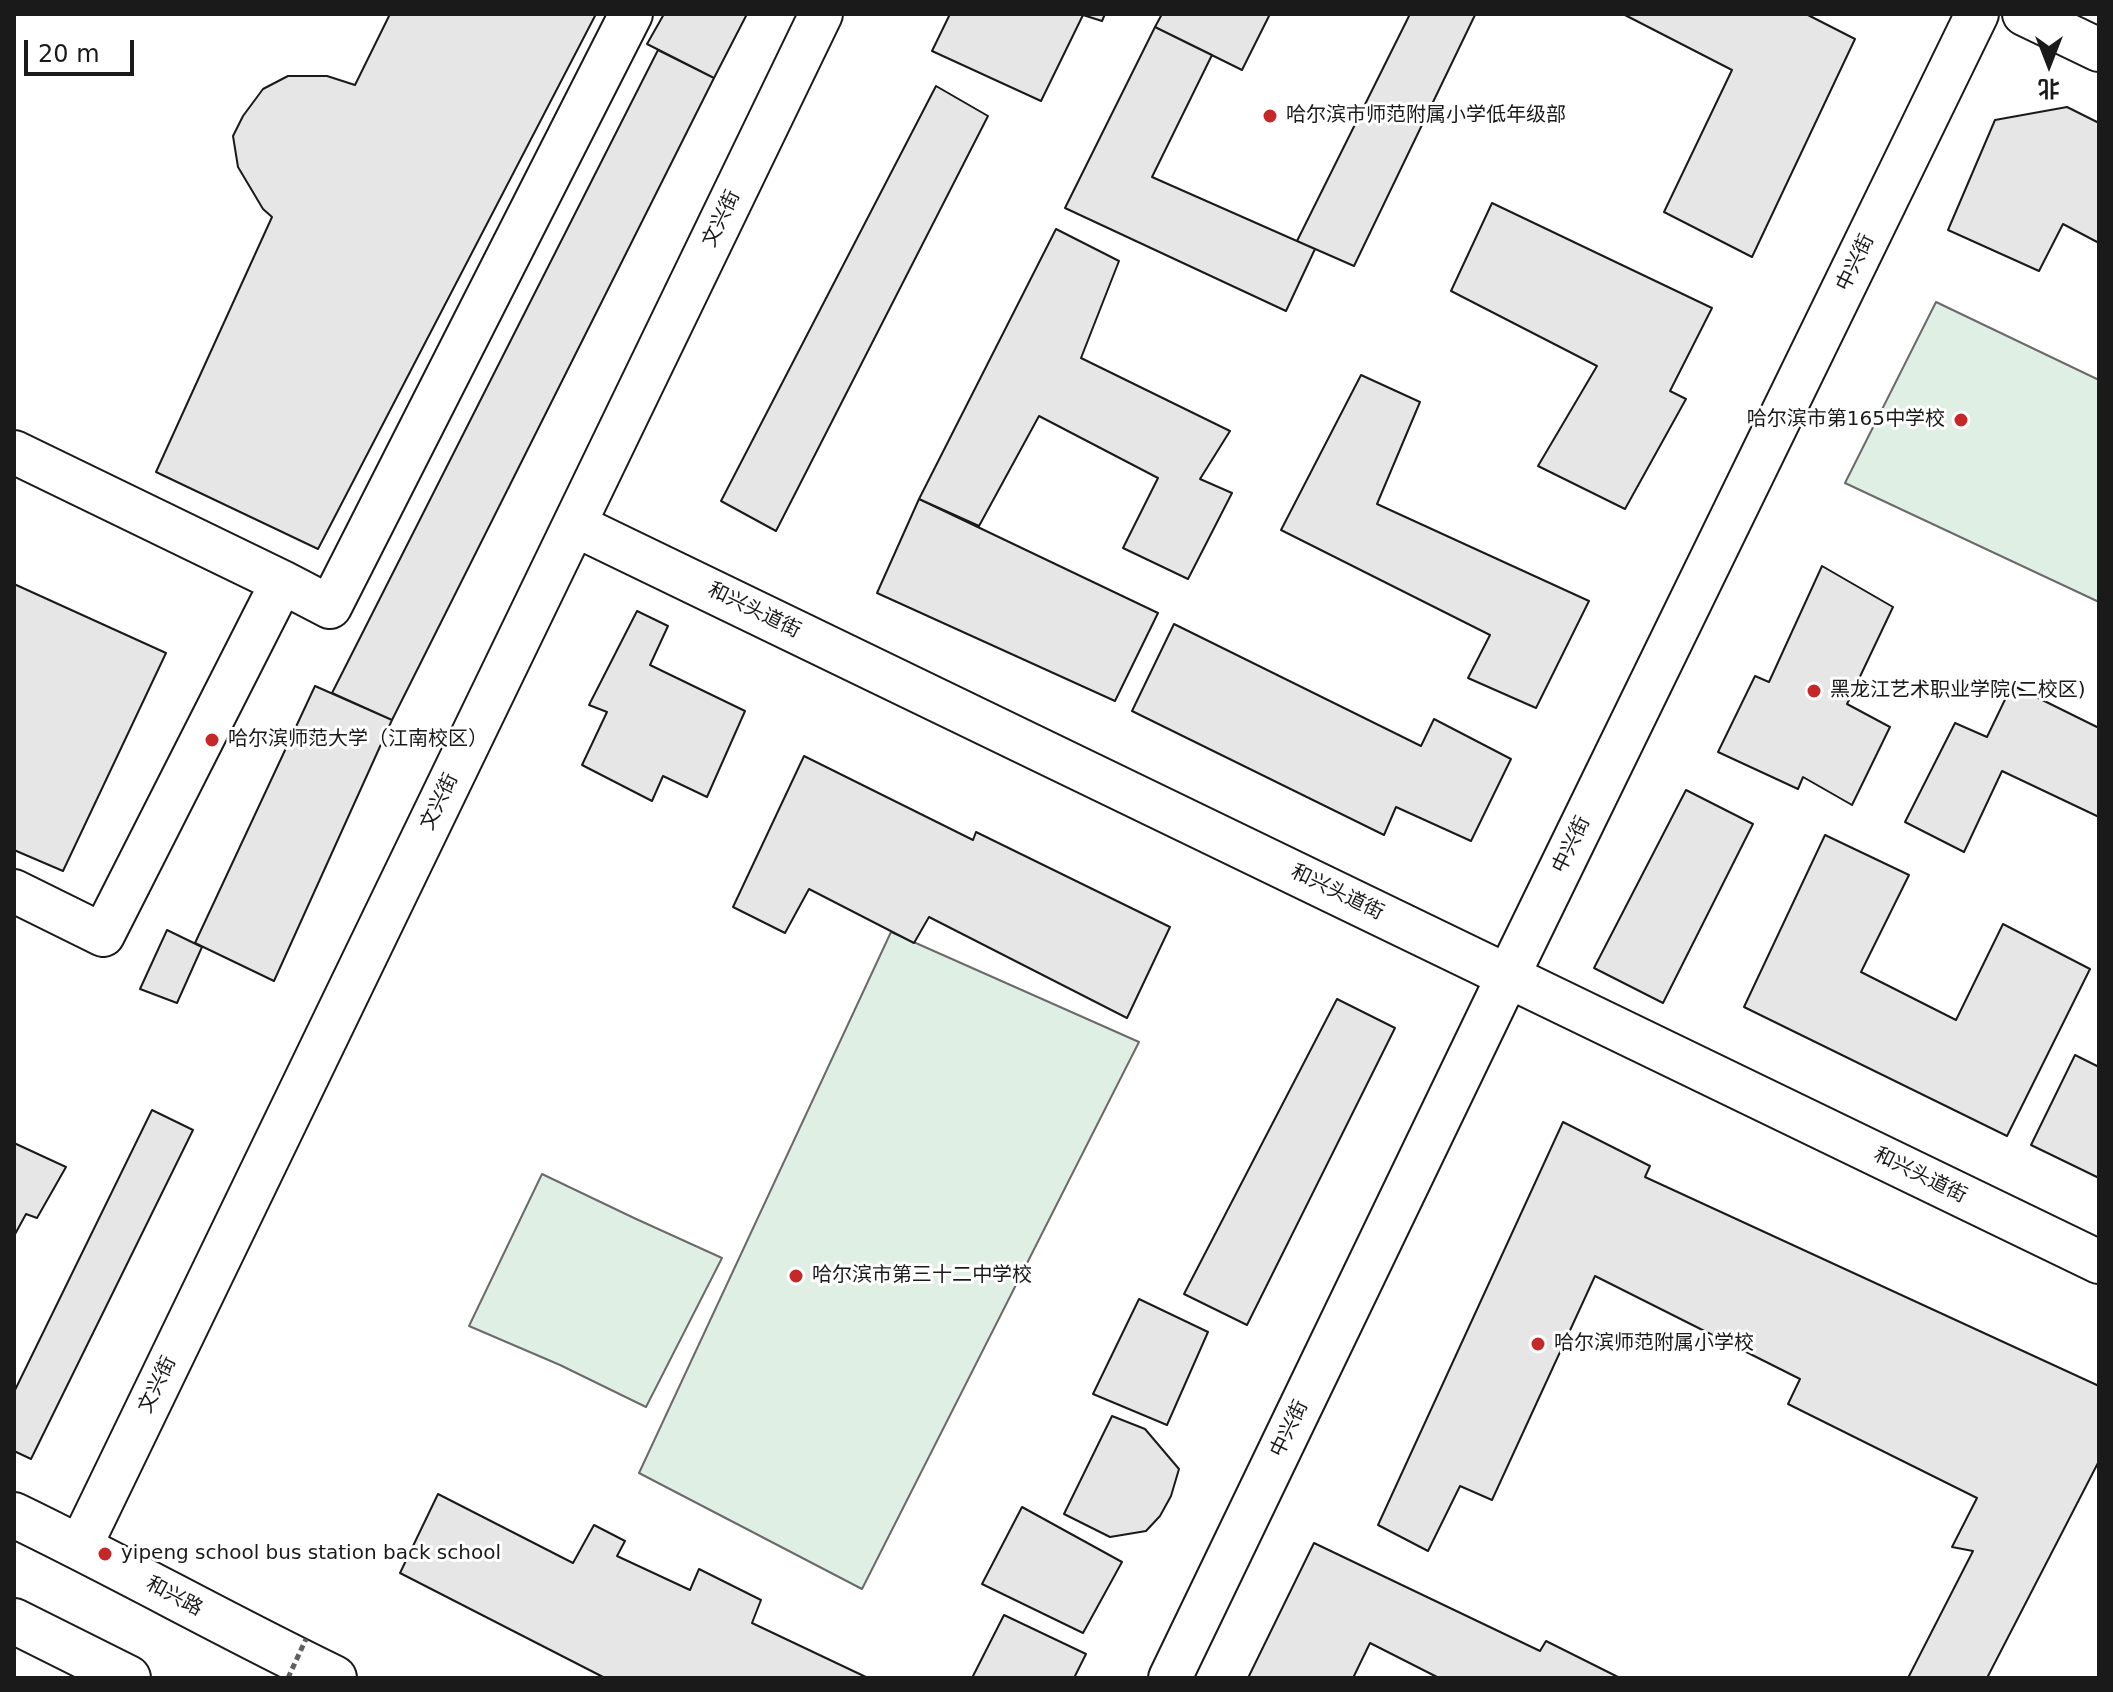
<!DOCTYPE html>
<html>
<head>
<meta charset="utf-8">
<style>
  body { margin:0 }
  #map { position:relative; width:2113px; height:1692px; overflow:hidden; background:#fff; font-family:"DejaVu Sans","Noto Sans SC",sans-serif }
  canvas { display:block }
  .frame { position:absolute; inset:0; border:16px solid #1a1a1a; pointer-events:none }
  .north { position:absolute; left:2009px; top:24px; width:80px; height:80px; -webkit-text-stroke:6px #fff; paint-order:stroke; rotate:180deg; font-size:22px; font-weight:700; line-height:32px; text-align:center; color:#1a1a1a }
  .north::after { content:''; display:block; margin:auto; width:28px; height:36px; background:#1a1a1a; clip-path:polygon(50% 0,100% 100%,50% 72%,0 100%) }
  .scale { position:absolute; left:24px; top:40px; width:110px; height:36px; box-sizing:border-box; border:4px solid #1a1a1a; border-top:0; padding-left:10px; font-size:24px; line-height:28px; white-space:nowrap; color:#1a1a1a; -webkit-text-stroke:6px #fff; paint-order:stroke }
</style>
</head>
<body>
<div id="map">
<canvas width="2113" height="1692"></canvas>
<div class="frame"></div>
<div class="north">北</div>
<div class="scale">20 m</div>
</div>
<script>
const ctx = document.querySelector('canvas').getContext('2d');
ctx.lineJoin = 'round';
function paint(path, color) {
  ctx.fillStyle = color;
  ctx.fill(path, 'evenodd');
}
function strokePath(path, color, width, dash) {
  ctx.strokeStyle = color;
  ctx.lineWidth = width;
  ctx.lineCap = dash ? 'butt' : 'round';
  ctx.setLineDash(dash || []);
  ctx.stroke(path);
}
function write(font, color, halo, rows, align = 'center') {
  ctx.font = font + ' "DejaVu Sans","Noto Sans SC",sans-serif';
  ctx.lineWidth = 6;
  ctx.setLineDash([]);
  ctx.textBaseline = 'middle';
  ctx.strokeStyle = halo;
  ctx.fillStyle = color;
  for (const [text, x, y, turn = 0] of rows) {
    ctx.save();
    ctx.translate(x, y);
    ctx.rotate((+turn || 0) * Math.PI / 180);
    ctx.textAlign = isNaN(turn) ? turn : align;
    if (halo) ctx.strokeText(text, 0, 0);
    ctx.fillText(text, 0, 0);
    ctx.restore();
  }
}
const green = new Path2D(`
  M 1936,302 L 2099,380 L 2099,602 L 1845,483 Z
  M 891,932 L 1139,1042 L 862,1589 L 639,1473 Z
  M 542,1174 L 634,1218 L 722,1258 L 646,1407 L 560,1365 L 469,1326 Z`);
paint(green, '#e0efe3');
strokePath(green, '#6a6a6a', 2);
const building = new Path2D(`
  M 390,14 L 596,14 L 318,549 L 156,472 L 272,217 L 263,209 L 238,167 L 233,136 L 243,116 L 263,89 L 288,76 L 327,76 L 355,85 Z
  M 664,14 L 747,14 L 714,78 L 647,44 Z
  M 950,14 L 1105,14 L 1102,21 L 1083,15 L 1041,101 L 932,51 Z
  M 1162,14 L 1270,14 L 1242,70 L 1155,27 Z
  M 1410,14 L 1475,15 L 1354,266 L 1297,241 Z
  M 1623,14 L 1806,14 L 1855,39 L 1752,257 L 1664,212 L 1732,70 Z
  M 1155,27 L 1212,55 L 1152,177 L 1315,249 L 1286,311 L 1065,208 Z
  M 658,50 L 714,78 L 392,720 L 332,693 Z
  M 936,86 L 988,116 L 776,531 L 721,501 Z
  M 2067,107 L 2099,123 L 2099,243 L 2063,224 L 2039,271 L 1948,230 L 1995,120 Z
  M 1492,203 L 1712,308 L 1670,391 L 1686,399 L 1625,509 L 1538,466 L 1597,366 L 1451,291 Z
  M 1056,229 L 1119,261 L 1081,358 L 1230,431 L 1200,479 L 1232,493 L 1188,579 L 1123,548 L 1158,478 L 1039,416 L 979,526 L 919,499 Z
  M 1361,375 L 1420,402 L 1377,504 L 1589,601 L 1536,708 L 1468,678 L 1490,635 L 1281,530 Z
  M 919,499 L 1158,613 L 1115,701 L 877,593 Z
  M 1822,566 L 1893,607 L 1847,704 L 1890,727 L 1852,805 L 1803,777 L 1798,789 L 1718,752 L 1755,676 L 1769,682 Z
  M 14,584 L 166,653 L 63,871 L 14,850 Z
  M 637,611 L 668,626 L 650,665 L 745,711 L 707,797 L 663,776 L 652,801 L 582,765 L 607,712 L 589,705 Z
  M 1174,624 L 1421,746 L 1434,719 L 1511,759 L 1471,841 L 1396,807 L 1384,835 L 1132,711 Z
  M 2012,685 L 2099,728 L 2099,817 L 2002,771 L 1964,852 L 1905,822 L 1955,723 L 1987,737 Z
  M 315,686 L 392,720 L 274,981 L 195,943 Z
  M 804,756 L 973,840 L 976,832 L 1170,927 L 1127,1018 L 929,917 L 914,943 L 809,889 L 785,933 L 733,907 Z
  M 1686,790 L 1753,824 L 1663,1003 L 1594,968 Z
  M 1825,835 L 1909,875 L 1861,972 L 1956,1020 L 2003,924 L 2090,969 L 2007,1136 L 1744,1007 Z
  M 167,930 L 202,947 L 177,1003 L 140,989 Z
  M 1337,999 L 1395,1028 L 1247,1325 L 1184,1294 Z
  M 2075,1055 L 2099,1067 L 2099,1178 L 2031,1145 Z
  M 152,1110 L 193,1130 L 31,1459 L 14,1451 L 14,1392 Z
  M 1563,1122 L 1650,1166 L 1645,1177 L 2099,1386 L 2099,1461 L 1987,1678 L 1908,1678 L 1973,1551 L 1952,1547 L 1977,1498 L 1788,1404 L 1800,1379 L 1595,1276 L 1492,1500 L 1460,1486 L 1428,1551 L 1378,1525 Z
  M 14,1143 L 66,1167 L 37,1218 L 26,1214 L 14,1236 Z
  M 1139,1299 L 1208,1332 L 1167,1425 L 1093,1394 Z
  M 1112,1416 L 1145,1429 L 1179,1469 L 1171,1496 L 1160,1516 L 1146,1531 L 1110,1537 L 1064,1514 Z
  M 438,1494 L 573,1563 L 594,1525 L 625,1541 L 617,1556 L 690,1590 L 699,1569 L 761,1600 L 752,1623 L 868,1678 L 605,1678 L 400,1573 Z
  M 1022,1507 L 1122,1562 L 1083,1633 L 982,1584 Z
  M 1314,1543 L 1540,1651 L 1546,1641 L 1620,1678 L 1439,1678 L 1370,1643 L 1353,1678 L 1248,1678 Z
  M 1004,1615 L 1086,1654 L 1074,1678 L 972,1678 Z`);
paint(building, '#e6e6e6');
strokePath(building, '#1a1a1a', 2);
const minor = new Path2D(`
  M 2024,14 L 2099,50
  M 14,452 L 282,582
  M 575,525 L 2099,1262
  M 14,891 L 103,935 L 282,582 L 330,607 L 631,14
  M 80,1547 L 821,14
  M 1170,1678 L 1508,976 L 1977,14`);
const highway = new Path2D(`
  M 14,1515 C 122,1567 226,1626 334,1678
  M 14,1621 L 128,1678`);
strokePath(minor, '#1a1a1a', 46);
strokePath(highway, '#1a1a1a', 48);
strokePath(minor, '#fff', 42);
strokePath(highway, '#fff', 44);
strokePath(new Path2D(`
  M 288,1678 L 306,1639`), '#5f5f5f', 5, [6, 4]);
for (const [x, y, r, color] of [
  [1270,116,8,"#c62828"],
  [1961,420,8,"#c62828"],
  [1814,691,8,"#c62828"],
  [212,740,8,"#c62828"],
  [796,1276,8,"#c62828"],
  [1538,1344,8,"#c62828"],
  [105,1554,8,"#c62828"]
]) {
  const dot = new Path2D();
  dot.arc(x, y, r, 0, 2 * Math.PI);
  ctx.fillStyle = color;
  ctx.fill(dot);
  strokePath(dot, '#fff', 3);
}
write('20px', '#1a1a1a', '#fff', [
  ["哈尔滨市师范附属小学低年级部",1286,116],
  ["哈尔滨市第165中学校",1945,420,"right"],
  ["黑龙江艺术职业学院(二校区)",1830,691],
  ["哈尔滨师范大学（江南校区）",228,740],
  ["哈尔滨市第三十二中学校",812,1276],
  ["哈尔滨师范附属小学校",1554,1344],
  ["yipeng school bus station back school",121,1554]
], 'left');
write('20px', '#1a1a1a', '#fff', [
  ["文兴街",722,219,-64],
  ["中兴街",1856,263,-64],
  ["和兴头道街",754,611,26],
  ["文兴街",440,802,-64],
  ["中兴街",1572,845,-64],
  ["和兴头道街",1337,893,26],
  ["和兴头道街",1920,1176,26],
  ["文兴街",158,1385,-64],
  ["中兴街",1290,1429,-64],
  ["和兴路",174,1597,28]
]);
</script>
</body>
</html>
